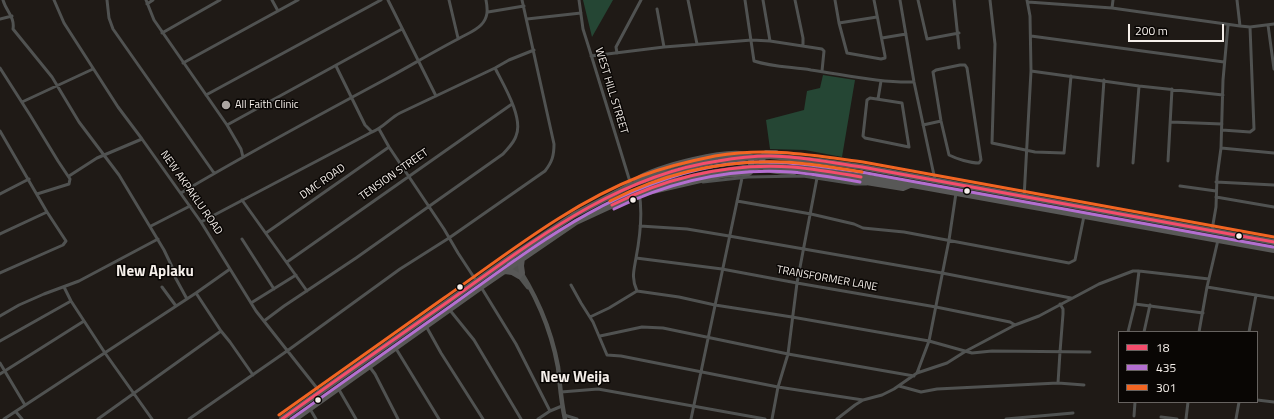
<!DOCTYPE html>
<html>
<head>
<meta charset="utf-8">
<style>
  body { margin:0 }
  #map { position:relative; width:1274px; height:419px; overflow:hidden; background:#1f1a16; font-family:"Titillium Web",sans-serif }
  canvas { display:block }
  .legend { position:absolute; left:1118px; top:331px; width:140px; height:72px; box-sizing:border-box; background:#090604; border:1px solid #676360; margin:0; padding:5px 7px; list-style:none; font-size:12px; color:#f5efea }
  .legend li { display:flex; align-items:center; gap:8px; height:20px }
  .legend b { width:20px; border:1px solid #676360 }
  .scale { position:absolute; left:1128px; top:24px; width:96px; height:18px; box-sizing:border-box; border:2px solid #f5efea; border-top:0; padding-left:5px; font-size:12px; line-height:14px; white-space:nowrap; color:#f5efea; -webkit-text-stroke:3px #090604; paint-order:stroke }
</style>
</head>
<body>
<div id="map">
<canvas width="1274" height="419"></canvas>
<ul class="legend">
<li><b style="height:5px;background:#f44d6c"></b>18</li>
<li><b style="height:5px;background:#b36fd0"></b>435</li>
<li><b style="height:5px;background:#f26522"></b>301</li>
</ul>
<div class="scale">200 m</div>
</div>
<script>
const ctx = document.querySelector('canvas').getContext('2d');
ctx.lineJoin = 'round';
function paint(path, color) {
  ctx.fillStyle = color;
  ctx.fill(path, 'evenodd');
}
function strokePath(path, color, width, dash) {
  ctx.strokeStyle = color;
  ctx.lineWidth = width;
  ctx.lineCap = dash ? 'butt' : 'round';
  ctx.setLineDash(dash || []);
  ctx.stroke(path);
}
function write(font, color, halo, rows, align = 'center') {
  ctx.font = font + ' "Titillium Web",sans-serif';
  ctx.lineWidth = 3;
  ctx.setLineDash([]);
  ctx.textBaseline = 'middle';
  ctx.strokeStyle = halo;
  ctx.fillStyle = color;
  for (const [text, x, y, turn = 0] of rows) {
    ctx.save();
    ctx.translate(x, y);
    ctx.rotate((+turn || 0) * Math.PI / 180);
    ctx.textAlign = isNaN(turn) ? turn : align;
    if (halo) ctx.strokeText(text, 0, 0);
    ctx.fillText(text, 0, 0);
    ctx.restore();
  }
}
paint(new Path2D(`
  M 583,0 L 613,0 L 592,37 Z
  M 823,75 L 855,80 L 842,157 L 805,150 L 770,149 L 766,120 L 804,110 L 807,91 L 820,88 Z`), '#254634');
strokePath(new Path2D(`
  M 3,0 C 6,11 15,17 13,29 L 52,77 L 79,122 L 119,175 L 164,250 L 175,273 L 175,277 L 187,299
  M 54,0 L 64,23 L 118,107 L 142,139 L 201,222 L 256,311 L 320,392
  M 107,0 L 109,18 L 113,29 L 214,173
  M 146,0 L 154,20 L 227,125 L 241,149 L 243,157
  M 272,0 L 278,11
  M 388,0 L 436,96
  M 449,0 L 458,38
  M 579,0 L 583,29 L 589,48 L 631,185
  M 688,0 L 697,44
  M 745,0 L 754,61 C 772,67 793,67 811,70 C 846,75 880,83 914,82
  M 763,0 L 770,41
  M 795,0 L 803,38 L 803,46
  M 835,0 L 839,23 L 847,53 L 881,59 L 885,58 L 885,56 L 874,0
  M 900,0 L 914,82 L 935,180
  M 918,0 L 927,39 L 959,33
  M 954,0 L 959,48
  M 990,0 L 995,44 L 992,143 L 1035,152 L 1064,153 L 1071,76
  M 1237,0 L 1240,26
  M 1028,2 L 1112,8 L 1240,26 L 1250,27 L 1274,24
  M 147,4 L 153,0
  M 1112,8 L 1113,0
  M 657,9 L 664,47
  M 488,12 L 524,6
  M 0,19 L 12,16
  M 527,19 L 581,13
  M 839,23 L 877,17
  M 1268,25 L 1274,69
  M 162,33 L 220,0
  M 1031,36 L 1224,62
  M 882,38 L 906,34
  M 617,53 L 616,47 L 641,0
  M 591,56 L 664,47 L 752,40 L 770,41 L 822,49 L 824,51 L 822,71
  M 183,63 L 298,0
  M 960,65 L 965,65 L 967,68 L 981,160 L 979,163 C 970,163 957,159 949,155 L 941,121 L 933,72 L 936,70 Z
  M 336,66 L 365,125 L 372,132
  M 0,68 L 30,115 L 58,161 L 70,179 L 69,184 L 37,194
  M 1031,71 L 1139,86 L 1223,95
  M 206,95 L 381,0
  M 870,98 L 902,103 L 909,147 L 865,138 L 863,136 L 867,100 Z
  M 878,99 L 881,81
  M 22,102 L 93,69
  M 1171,122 L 1222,124
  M 227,125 L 402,29
  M 923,125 L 941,121
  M 379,129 L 389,147 L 444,229 L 458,253 L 477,282
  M 1222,130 L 1250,132 L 1254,129 L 1250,27
  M 0,131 L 47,212 L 66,241 L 63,245 L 0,273
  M 1221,148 L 1274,153
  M 1168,161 L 1172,89
  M 1133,163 L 1139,86
  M 1098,166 L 1104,80
  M 69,176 L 97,158 L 142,139
  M 703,182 L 748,177 L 803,176 L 855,184 L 866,184
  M 1216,182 L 1274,185
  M 1180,186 L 1216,191
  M 181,193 C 248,153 317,116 386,79 C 410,66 433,52 458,39 C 466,34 474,32 481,25 C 488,18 488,10 486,0
  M 0,194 L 29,179
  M 1216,197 L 1274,207
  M 1024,198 L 1031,71 L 1030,16 L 1027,0
  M 242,200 L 307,291
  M 737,201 L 811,214 L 854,224 L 863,228 L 904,232 L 1069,263 L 1075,260 L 1084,216
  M 201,222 L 372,132 C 383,128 390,118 400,113 L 495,68 L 509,60 L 534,50
  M 151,226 L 190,206
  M 640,226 L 687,229 L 729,236 L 942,273 L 1071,298
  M 1212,230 L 1216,207 L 1217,177 L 1221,148 L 1223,80 L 1228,25
  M 266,233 L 389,147
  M 0,234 L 47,212
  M 242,239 L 274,289
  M 636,258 L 722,269 L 797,283 L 936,307 L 1010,322 L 1015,325
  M 287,262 L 512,104
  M 571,285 L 581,303 L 593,322 L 607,355 L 621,356 L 778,387 L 863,400
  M 64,287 L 71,301 L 105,353 L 152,419
  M 162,287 L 176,306
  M 481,287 L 516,344 L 550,411
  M 1207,287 L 1274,298
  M 637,291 C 631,278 634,270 636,258 C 640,237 643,213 639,192
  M 196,293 L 221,331 L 230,342 L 253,375
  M 251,303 L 296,275
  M 1135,304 L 1139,271
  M 449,309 L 474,340 L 521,419
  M 0,316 L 19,305 L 44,294 L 79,281 L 158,239
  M 590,317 L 609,308 L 637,291 L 679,297 L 715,305 L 792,317 L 929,341 L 972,353 L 992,351 L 1090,352
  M 264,321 L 284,306 L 356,258 L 503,154 C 508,148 514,143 516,136 C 524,118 503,84 495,68
  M 426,326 L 441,353 L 483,419
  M 1128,332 L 1135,304 L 1203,313
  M 1144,332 L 1150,305
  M 1199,332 L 1207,287 L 1218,240
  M 1249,332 L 1256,295
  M 600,336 L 642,327 L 663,328 L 788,354 L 914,376
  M 0,341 L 71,301
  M 395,347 L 439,419
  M 0,363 L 25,405
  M 369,366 L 375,374 L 398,419
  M 917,373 L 929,341 L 949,240 L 956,193
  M 0,374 L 84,321
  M 1058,383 L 1060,352 L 1063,314 L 1063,309 L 1060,304
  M 899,386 L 921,392 L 937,389 L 1058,383 L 1084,385
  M 338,388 L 356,419
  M 561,392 L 598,389 L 765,419
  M 1257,400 L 1274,402
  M 310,409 L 316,419
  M 16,412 L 22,419
  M 564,415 L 577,419
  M 1134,416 L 1135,402
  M 1161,417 L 1177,419
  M 4,419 L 196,293 L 230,269
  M 98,419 L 221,331
  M 189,419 L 287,351 L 400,269 L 449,238 L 545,171 C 552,162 554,156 554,144 L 522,0
  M 538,419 L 550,411 L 562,406
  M 691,419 L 742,178
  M 772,419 L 778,387 L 788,354 L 797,283 L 817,178
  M 837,419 L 855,405 L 863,400 L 882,395 L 894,389 L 917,373 L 947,363 L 966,351 L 1015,325 L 1039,316 L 1099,284 L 1133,271 L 1139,271 L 1209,279
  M 1006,419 L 1073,413
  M 1186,419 L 1188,402
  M 1236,419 L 1239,402`), '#505251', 3);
strokePath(new Path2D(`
  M 511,257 C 534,290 551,328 558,367 C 560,384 561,402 565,419
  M 507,260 L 528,287`), '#535452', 4.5);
strokePath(new Path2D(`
  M 776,153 L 766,153 L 764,155 C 754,174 784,171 794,172
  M 770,156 L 819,161 L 862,167 L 1274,242
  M 771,166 L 816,170 L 890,181 L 1274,250
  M 817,174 L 903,188 L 910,185
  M 637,180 C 651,168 736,146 751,157 L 751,171 L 749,173 L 722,175 L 644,193
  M 505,271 L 512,272 L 519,276
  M 522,273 L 521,266 L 522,258
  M 282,419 L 511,257 L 574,215 L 631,185 L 651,178 L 697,165 L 716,161 L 743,158
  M 295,419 L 481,287 L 576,222 L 654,186 L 705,174 L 744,168`), '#585857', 6);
strokePath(new Path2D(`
  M 743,158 L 770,156
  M 744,168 L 771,166`), '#585857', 6);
strokePath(new Path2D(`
  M 612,205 C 668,177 729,163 792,167 C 815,169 838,173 861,177
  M 282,419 C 337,379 393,340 449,301 C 531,243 615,176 718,161 C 735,158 753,156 770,156 C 801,156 832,163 862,167 L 1274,242`), '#f44d6c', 3);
strokePath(new Path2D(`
  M 614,209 C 669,182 729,168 791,172 C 814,174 837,178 860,182
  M 291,419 C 344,381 398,343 452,305 C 536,245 612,185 716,166 C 768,157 810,165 861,172 L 1273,247`), '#b36fd0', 3);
strokePath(new Path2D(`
  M 610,201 C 664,173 722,160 783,162 C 810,163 836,168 862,172
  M 279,415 C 334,376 389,337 444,298 C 507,254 569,204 641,176 C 665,167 690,161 715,156 C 768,147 811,155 863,162 L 1274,237`), '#f26522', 3);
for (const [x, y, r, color] of [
  [226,105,5,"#aaa4a0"],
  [967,191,3.5,"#f5efea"],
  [633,200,3.5,"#f5efea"],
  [1239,236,3.5,"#f5efea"],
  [460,287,3.5,"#f5efea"],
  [318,400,3.5,"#f5efea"]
]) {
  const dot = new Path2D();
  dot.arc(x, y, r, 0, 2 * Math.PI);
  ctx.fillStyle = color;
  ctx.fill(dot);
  strokePath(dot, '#090604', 1.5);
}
write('11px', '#f5efea', '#090604', [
  ["WEST HILL STREET",611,91,73],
  ["TENSION STREET",394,175,-35],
  ["DMC ROAD",323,182,-35],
  ["NEW AKPAKLU ROAD",191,193,55],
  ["TRANSFORMER LANE",827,279,10]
]);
write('11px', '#f5efea', '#090604', [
  ["All Faith Clinic",235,105]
], 'left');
write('bold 15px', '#f5efea', '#090604', [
  ["New Aplaku",155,272],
  ["New Weija",575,378]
]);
</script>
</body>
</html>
